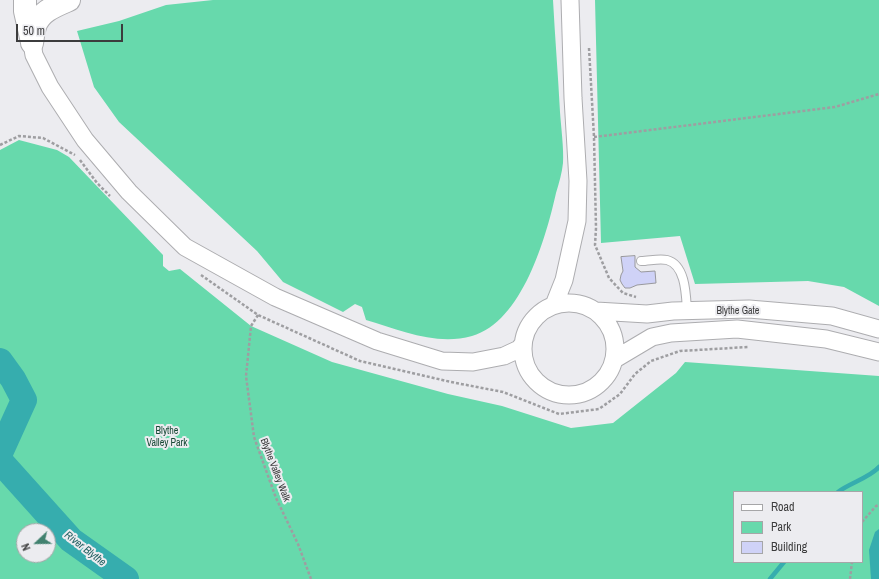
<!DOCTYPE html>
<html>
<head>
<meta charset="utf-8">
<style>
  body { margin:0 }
  #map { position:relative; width:879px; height:579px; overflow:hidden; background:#ececf0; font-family:"Archivo Narrow",sans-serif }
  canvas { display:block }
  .legend { position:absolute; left:733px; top:491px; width:130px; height:72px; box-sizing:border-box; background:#ececf0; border:1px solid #a6a6a8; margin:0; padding:5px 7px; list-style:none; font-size:12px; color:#3c3c3d }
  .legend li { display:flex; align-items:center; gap:8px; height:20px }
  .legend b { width:20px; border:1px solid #a6a6a8 }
  .north { position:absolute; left:16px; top:523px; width:40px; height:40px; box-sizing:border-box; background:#ececf0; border:1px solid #a6a6a8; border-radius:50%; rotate:248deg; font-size:11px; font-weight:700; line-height:16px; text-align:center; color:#3c3c3d }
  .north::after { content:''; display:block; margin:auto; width:14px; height:18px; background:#41816f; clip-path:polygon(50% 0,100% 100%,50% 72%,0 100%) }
  .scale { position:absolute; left:16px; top:24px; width:107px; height:18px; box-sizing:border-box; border:2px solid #3c3c3d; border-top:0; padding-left:5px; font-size:12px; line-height:14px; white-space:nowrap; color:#3c3c3d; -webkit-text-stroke:3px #ececf0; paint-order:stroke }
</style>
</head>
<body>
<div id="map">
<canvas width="879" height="579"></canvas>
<ul class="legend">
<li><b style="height:5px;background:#fff"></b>Road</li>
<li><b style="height:11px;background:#67d9ac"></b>Park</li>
<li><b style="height:11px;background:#cfd2f7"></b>Building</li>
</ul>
<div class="north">N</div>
<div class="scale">50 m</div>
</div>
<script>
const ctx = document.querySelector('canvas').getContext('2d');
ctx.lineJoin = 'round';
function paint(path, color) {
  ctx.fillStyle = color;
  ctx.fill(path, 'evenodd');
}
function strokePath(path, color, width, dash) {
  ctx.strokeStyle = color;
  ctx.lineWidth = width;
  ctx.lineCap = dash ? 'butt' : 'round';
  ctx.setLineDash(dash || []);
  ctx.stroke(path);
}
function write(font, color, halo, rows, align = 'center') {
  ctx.font = font + ' "Archivo Narrow",sans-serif';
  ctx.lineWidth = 4;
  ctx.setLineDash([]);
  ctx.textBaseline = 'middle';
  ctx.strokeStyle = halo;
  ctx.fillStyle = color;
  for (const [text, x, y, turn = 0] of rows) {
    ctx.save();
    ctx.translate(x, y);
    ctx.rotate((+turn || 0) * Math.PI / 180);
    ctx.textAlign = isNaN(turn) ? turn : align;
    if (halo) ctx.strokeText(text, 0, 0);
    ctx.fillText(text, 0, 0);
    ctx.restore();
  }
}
paint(new Path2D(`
  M 213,0 L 553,0 C 555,37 558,75 560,112 C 561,127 564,149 563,163 C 562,173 559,183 556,193 C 546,238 522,322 472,336 C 436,346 400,330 366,320 L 362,307 L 355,304 L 343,312 L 283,282 L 257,251 L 119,122 L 94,87 L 77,31 L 119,21 L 166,5 Z
  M 595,0 L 879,0 L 879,306 L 844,287 L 808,281 L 695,284 L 680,236 L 601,243 Z
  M 19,140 L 57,150 L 69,157 L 163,255 L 163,266 L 169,271 L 180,269 L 251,326 L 332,362 L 448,394 L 502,406 L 571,428 L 613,423 L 676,373 L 685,362 L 879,376 L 879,579 L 0,579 L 0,150 ZM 734,492 L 862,492 L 862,562 L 734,562 ZM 24,531 L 48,531 L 48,555 L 24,555 Z`), '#67d9ac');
paint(new Path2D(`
  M 879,529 L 879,579 L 871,579 L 869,550 L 875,532 Z`), '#36adae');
strokePath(new Path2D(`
  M 838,492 C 850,483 871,477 879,467
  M 770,579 L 784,562`), '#36adae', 4.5);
strokePath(new Path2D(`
  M 0,361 L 13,379 L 24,400 L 0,453
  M 0,461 L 71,540 L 126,579`), '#36adae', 26);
const building = new Path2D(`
  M 635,256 L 635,267 L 641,272 L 655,271 L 656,283 L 637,285 L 630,288 L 625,288 L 622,284 L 620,280 L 621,275 L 623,271 L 621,257 Z`);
paint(building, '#cfd2f7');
strokePath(building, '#98989c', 1);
const lane = new Path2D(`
  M 641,261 C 649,261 659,258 667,260 C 686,265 686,296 687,311`);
const street = new Path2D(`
  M 32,43 L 34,55 L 50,87 L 85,140 L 129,192 L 185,247 L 275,297 L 377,341 L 442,361 L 473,362 L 504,356 L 519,349 L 523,344
  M523 349a46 46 0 1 1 92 0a46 46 0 1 1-92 0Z
  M 554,305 L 564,280 L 577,221 L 578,181 L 573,98 L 570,0
  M 596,311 L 647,314 L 673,311 L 749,309 L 832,316 L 879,329
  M 615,359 L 652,337 L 671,333 L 737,329 L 826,339 L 879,352`);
const highway = new Path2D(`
  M 25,0 L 25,11 L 32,42
  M 32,43 C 33,38 33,32 35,27 C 39,12 55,6 69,0`);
strokePath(lane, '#adadb0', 10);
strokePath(street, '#adadb0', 19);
strokePath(highway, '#adadb0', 24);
strokePath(new Path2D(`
  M 589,48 L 594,137 L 596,228 L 595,245 L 609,278 L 623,293 L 636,297
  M 594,137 L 835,107 L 879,94
  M 0,145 L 19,136 L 43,138 L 75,155
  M 80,160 L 97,183 L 110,196
  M 201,275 L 258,315 L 360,361 L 451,382 L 503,392 L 559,414 L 599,409 L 620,394 L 635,374 L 651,361 L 680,351 L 748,347
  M 258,315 L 251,326 L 246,376 L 254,437 L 276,498 L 298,544 L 311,579
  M 862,522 L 876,506 L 879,505
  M 850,579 L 852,562`), '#9e9ea1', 2.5, [3, 2]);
strokePath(lane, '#fff', 8);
strokePath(street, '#fff', 17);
strokePath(highway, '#fff', 22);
write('10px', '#3c3c3d', '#ececf0', [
  ["Blythe Gate",738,311],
  ["Blythe Valley Walk",275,470,69]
]);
write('10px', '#164835', '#ececf0', [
  ["Blythe",167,431],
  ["Valley Park",167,443]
]);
write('italic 11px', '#246263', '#ececf0', [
  ["River Blythe",85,549,38]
]);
</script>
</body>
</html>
